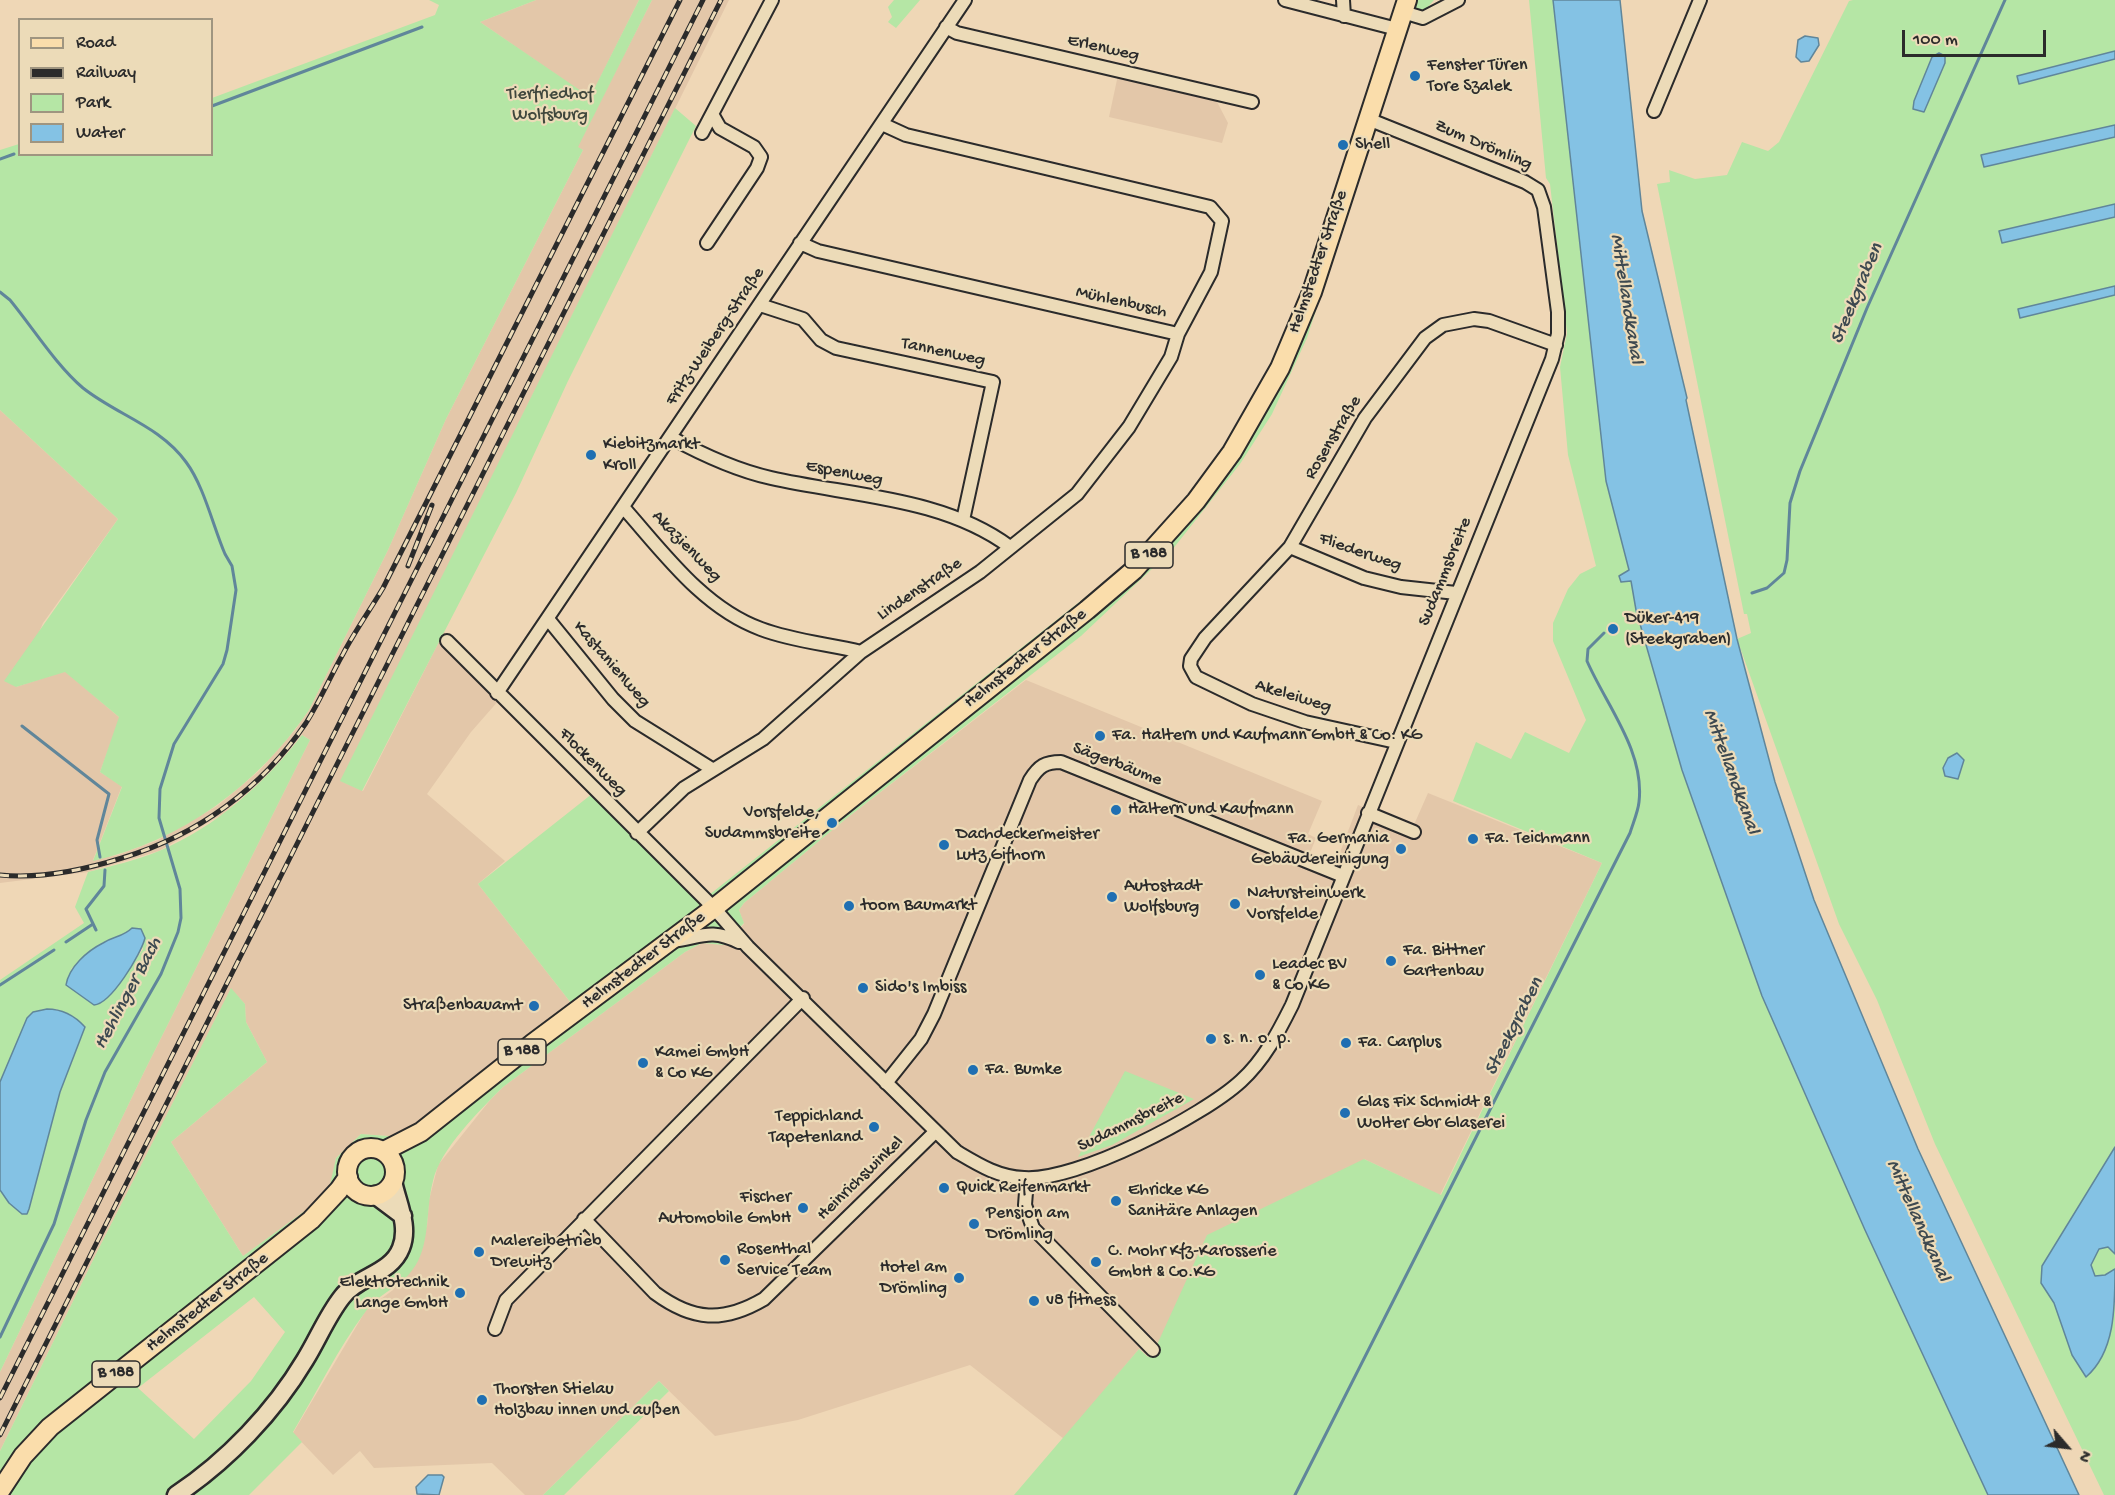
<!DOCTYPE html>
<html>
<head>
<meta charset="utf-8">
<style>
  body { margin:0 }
  #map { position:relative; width:2115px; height:1495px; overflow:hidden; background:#efd7b6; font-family:"Gochi Hand",sans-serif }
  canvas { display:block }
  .legend { position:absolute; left:18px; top:18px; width:195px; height:138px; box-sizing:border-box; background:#ecdbb8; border:2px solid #9f9580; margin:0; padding:8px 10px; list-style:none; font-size:18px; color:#2b2b2b }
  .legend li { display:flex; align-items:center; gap:12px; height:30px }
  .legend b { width:30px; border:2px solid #9f9580 }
  .north { position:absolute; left:2037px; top:1417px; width:60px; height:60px; -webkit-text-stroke:4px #ecdbb8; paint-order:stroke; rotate:118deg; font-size:16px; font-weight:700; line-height:24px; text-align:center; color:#2b2b2b }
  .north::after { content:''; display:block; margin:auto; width:21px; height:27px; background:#2b2b2b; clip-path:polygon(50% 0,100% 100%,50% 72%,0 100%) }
  .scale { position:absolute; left:1902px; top:30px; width:144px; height:27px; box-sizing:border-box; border:3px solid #2b2b2b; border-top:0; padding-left:8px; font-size:18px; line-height:21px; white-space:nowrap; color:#2b2b2b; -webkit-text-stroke:4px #ecdbb8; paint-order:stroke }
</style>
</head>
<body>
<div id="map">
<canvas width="2115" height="1495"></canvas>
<ul class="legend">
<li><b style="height:8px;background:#faddab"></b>Road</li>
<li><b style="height:8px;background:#2b2b2b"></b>Railway</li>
<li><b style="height:16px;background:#b5e6a5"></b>Park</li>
<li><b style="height:16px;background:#84c2e4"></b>Water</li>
</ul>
<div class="north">N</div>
<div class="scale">100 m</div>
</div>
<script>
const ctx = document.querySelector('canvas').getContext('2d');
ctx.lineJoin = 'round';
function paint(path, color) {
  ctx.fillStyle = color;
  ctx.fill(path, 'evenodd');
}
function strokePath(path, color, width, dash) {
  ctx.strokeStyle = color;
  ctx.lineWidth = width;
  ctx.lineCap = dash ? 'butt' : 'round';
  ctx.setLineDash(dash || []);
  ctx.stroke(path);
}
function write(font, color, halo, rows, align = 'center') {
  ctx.font = font + ' "Gochi Hand",sans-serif';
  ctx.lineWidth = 4.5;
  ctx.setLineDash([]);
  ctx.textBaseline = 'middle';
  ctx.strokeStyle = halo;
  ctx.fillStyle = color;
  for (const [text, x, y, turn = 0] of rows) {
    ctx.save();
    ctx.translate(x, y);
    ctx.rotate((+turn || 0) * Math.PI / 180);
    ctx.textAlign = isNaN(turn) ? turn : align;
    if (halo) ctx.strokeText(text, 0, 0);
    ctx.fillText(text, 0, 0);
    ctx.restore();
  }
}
paint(new Path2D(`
  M 536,0 L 639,0 L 590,98 L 480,22 Z
  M 652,0 L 729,0 L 341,781 L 363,791 L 444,632 L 507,691 L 471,732 L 427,794 L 505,861 L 478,884 L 571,1003 L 401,1137 L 361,1134 L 336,1158 L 329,1194 L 243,1256 L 171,1142 L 267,1062 L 246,1022 L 245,1004 L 231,989 L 98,1250 L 0,1451 L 0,1372 L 145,1070 L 310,740 L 302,735 L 264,779 L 223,814 L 159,851 L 88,872 L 0,883 L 0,410 L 118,519 L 43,623 L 16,687 L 65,671 L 120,718 L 100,772 L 122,786 L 93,860 L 118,855 L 158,840 L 217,806 L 259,771 L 295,730 L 309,710 L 388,550 L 446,419 L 583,150 L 577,147 Z
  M 1118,75 L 1215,98 L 1228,123 L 1222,143 L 1109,117 Z
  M 1026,680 L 1322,801 L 1308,834 L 1316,838 L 1310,853 L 1329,860 L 1339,855 L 1358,805 L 1413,827 L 1428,793 L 1602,863 L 1440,1195 L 1364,1159 L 1148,1357 L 1139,1349 L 1064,1439 L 970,1365 L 798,1420 L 715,1436 L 659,1381 L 543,1495 L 525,1495 L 492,1463 L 374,1468 L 360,1451 L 333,1475 L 293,1433 L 366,1310 L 393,1290 L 427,1226 L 429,1200 L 438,1165 L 491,1099 L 503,1087 L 685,952 L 702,943 L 724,945 L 744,924 L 739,910 L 744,903 L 847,818 Z`), '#e3c7a9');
paint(new Path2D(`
  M 429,0 L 536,0 L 480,22 L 590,97 L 639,0 L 652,0 L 578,147 L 583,150 L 446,419 L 388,550 L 309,710 C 258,785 182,841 93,861 L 122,787 L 100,772 L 119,717 L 65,672 L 16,687 L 4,681 L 118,519 L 0,410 L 0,150 L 19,144 L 20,154 L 212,154 L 212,98 L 435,15 L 439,5 Z
  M 894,0 L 920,0 L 896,28 L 888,22 L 892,17 L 888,7 Z
  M 1396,0 L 1434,0 L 1425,10 L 1413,10 L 1307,338 L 1272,414 L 1240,464 L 1172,550 L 1081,636 L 847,818 L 744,903 L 739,910 L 744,923 L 724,945 L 702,943 L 685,952 L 503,1087 C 480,1110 440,1149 433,1181 C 426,1207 430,1237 418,1261 C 404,1288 380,1291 366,1311 C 338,1348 317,1392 293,1432 L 302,1442 L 249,1495 L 0,1495 L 0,1451 L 98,1250 L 231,988 L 245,1004 L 246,1022 L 267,1062 L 171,1142 L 243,1256 L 328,1194 L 336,1158 L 361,1134 L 401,1137 L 571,1003 L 478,884 L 602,786 L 709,895 L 1121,569 C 1185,510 1236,438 1275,361 C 1297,317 1311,270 1326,224 C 1346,162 1367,99 1388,37 ZM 254,1297 L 285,1332 L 251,1381 L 194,1439 L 138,1388 Z
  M 1529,0 L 1553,0 L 1606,481 L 1629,571 L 1620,577 L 1621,582 L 1631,581 L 1636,610 L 1682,770 L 1762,996 L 1865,1230 L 1988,1495 L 1014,1495 L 1139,1349 L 1148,1357 L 1155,1349 L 1207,1235 L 1364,1159 L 1441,1195 L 1602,863 L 1453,801 L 1476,742 L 1511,759 L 1525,732 L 1569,753 L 1586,720 L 1553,641 L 1553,623 L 1568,589 L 1580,574 L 1596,566 L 1568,455 L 1560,367 L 1567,333 L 1550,184 L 1546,178 Z
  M 1853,0 L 2115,0 L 2115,1495 L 2104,1495 L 1935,1144 L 1877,1000 L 1839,924 L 1737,639 L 1751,633 L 1747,614 L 1744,614 L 1657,184 L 1670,182 L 1669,170 L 1695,179 L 1727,175 L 1742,142 L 1768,151 L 1779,142 L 1849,1 Z
  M 675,108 L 696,126 L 568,381 L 516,493 L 362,791 L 340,781 Z
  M 302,735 L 310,740 L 145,1070 L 0,1372 L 0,1190 L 9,1203 L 22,1214 L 32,1195 L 60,1092 L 85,1026 L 56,1009 L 40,1010 L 0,1082 L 0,980 L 84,923 L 75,907 L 88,872 C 112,866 137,860 159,851 C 216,827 265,783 302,735 ZM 132,928 L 143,949 L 111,994 L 71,969 L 103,943 L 119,938 Z
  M 1125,1071 L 1194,1099 L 1112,1145 L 1078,1157 Z
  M 659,1381 L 669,1391 L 564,1495 L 543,1495 Z`), '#b5e6a5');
const water = new Path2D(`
  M 1553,0 L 1620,0 L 1642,211 L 1687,398 L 1686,400 L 1737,639 L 1775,782 L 1814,900 L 1918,1149 L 2079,1495 L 1988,1495 L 1865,1230 L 1762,996 L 1682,770 L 1636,610 L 1631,581 L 1621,582 L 1619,576 L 1629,570 L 1606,481 Z
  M 1805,36 L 1818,38 L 1819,45 L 1809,61 L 1801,62 L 1796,57 L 1798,40 Z
  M 2115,51 L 2115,59 L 2019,84 L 2017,76 Z
  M 1939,53 L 1945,56 L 1945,63 L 1924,112 L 1913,109 L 1914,101 L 1932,57 Z
  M 2115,125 L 2115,137 L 1984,167 L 1981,155 Z
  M 2115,204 L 2115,217 L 2002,243 L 1999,231 Z
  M 2115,286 L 2115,295 L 2020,318 L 2018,309 Z
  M 1957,753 L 1964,760 L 1958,779 L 1945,776 L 1943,768 L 1948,758 Z
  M 132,928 L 141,929 L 145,938 C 141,954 111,1004 94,1005 L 66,985 C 69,967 87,951 103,943 C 114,936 123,937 132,928 Z
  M 47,1009 C 62,1009 75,1016 85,1027 L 60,1092 L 29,1209 L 27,1214 L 22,1214 L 9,1203 L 0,1190 L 0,1082 L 27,1018 L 33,1012 Z
  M 2115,1147 L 2115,1254 L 2108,1247 L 2099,1249 L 2091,1265 L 2095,1276 L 2105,1275 L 2115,1269 C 2115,1308 2115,1352 2086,1377 L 2072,1355 L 2054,1303 L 2041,1283 L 2042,1266 Z
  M 428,1475 L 442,1475 L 444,1477 L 439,1495 L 417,1494 L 416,1487 Z`);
paint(water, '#84c2e4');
strokePath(water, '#60869a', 1.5);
strokePath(new Path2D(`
  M 212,106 L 422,27
  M 0,159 L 14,154
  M 0,292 L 10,300 C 33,328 56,365 83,388 C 117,415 160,426 186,462 C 204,486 213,526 225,554 L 232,566 L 236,590 L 227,650 L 223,664 L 174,744 L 160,789 L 159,818 L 180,889 L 181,918 L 178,932 L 161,974 L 105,1072 L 86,1120 L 54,1224 L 0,1337
  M 1752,593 L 1767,588 L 1784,573 L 1787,560 L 1790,503 L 1800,471 L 1867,308 L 2005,0
  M 22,726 L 109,794 L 97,840 L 100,857
  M 96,930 L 86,909 L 104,886 L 105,870
  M 66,942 L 93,924
  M 0,985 L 54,950
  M 1295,1495 L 1630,833 C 1633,823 1638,812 1639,802 C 1645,751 1606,705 1587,661 L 1588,649 L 1604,633`), '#60869a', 3);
const street = new Path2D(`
  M 1285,0 L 1397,29
  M 1343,0 L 1344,16
  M 1403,12 L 1423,18 L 1458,0
  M 946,27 L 957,33 L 1252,102
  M 1654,111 L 1700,0
  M 702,133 L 772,0
  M 707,243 L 757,168 L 761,157 L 754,147 L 720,128 L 712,114
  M 800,243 L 818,251 L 1178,334
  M 760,305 L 803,319 L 821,340 L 836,348 L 993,382 L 963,520
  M 670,437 C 703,455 735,470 771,478 C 850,496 943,497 1010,547
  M 623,507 C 663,552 703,608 761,629 C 793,641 828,644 861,652
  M 1290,547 L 1364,578 L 1401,587 L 1456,593
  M 548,619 L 613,699 L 635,721 L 712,769
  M 447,641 L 714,908 L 748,947 L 957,1152 C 979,1165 998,1177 1024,1178 C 1076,1182 1203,1116 1241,1081 C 1264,1060 1278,1033 1292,1005 L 1552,359 L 1558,334 L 1558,312 L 1544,207 L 1538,190 L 1525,182 L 1368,119
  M 497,693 L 965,0
  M 1396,742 L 1305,722 L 1252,704 L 1196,677 L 1190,666 L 1191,659 L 1205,638 L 1290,547 L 1365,418 L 1425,338 L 1443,325 L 1474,319 L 1489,321 L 1556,345
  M 1368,813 L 1414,832
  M 637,833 L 684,788 L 763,739 L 861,652 L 980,572 L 1077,494 L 1129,427 L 1171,357 L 1178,334 L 1211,272 L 1222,221 L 1210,207 L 906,135 L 882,124
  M 673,941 C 702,937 710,928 739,942
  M 886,1083 L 921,1039 L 934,1014 L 1030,780 C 1039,766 1045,762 1061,762 L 1343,876
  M 1027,1179 L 1025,1205 L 1033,1228 L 1153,1350
  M 584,1219 L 655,1293 C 693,1321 723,1323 764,1299 L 935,1132
  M 495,1329 L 506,1300 L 803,998`);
const secondary = new Path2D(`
  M 375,1195 L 403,1216
  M 176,1495 C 227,1461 274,1412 305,1360 C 318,1339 327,1316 342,1297 C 358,1276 391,1274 401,1248 C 410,1226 397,1202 393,1181`);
const primary = new Path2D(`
  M347 1172a24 24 0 1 1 48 0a24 24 0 1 1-48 0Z
  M 384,1151 L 421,1132 L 532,1044 L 714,908 L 1087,610 L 1134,570 L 1196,501 L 1232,452 L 1280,368 L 1312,292 L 1407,0
  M 0,1491 L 23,1456 L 50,1427 L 311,1220 L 339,1190 L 348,1177`);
strokePath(street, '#2b2b2b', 16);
strokePath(secondary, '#2b2b2b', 21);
strokePath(primary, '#2b2b2b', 22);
strokePath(street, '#ecdbb8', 12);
strokePath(secondary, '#ecdbb8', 16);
strokePath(primary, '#faddab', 18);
const rail = new Path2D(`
  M 408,566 L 432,505
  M 0,875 C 40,879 84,870 122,858 C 198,835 261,789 306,723 C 320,701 330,677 343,654 C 355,631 370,610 383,588 L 680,0
  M 0,1398 L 703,0
  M 0,1435 L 721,0`);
strokePath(rail, '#2b2b2b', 5);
strokePath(rail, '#ecdbb8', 3, [9]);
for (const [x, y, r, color] of [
  [1415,76,6,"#1f6fb2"],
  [1343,145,6,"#1f6fb2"],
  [591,455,6,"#1f6fb2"],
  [1613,629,6,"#1f6fb2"],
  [1100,736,6,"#1f6fb2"],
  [1116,810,6,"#1f6fb2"],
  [832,823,6,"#1f6fb2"],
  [1473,839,6,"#1f6fb2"],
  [944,845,6,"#1f6fb2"],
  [1401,849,6,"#1f6fb2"],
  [1112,897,6,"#1f6fb2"],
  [1235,904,6,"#1f6fb2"],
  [849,906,6,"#1f6fb2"],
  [1391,961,6,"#1f6fb2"],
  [1260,975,6,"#1f6fb2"],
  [863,988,6,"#1f6fb2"],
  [534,1006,6,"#1f6fb2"],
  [1211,1039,6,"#1f6fb2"],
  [1346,1043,6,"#1f6fb2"],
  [643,1063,6,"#1f6fb2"],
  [973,1070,6,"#1f6fb2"],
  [1345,1113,6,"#1f6fb2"],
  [874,1127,6,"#1f6fb2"],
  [944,1188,6,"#1f6fb2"],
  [1116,1201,6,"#1f6fb2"],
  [803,1208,6,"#1f6fb2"],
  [974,1224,6,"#1f6fb2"],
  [479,1252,6,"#1f6fb2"],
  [725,1260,6,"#1f6fb2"],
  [1096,1262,6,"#1f6fb2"],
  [959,1278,6,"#1f6fb2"],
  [460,1293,6,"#1f6fb2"],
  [1034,1301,6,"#1f6fb2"],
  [482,1400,6,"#1f6fb2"]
]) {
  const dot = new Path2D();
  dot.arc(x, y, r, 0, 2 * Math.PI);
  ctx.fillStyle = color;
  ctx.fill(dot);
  strokePath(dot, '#ecdbb8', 2);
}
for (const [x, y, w] of [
  [1149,555,48],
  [522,1052,48],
  [116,1374,48]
]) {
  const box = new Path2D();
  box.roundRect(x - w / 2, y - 13, w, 26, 4.5);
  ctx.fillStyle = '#ecdbb8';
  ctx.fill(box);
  strokePath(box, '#2b2b2b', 1.5);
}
write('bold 16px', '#2b2b2b', null, [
  ["B 188",1149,555],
  ["B 188",522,1052],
  ["B 188",116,1374]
]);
write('18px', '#2b2b2b', '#ecdbb8', [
  ["Erlenweg",1103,49,13],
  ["Zum Drömling",1483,146,23],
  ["Helmstedter Straße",1319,262,-71],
  ["Mühlenbusch",1121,303,13],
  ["Fritz-Weiberg-Straße",716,337,-56],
  ["Tannenweg",943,353,12],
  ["Rosenstraße",1334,438,-59],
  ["Espenweg",844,474,11],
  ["Akazienweg",686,547,46],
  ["Fliederweg",1360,553,19],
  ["Sudammsbreite",1446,572,-68],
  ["Lindenstraße",920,590,-34],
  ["Helmstedter Straße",1026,659,-38],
  ["Kastanienweg",611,665,49],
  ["Akeleiweg",1293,697,17],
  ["Flockenweg",592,763,45],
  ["Sägerbäume",1117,765,21],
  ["Helmstedter Straße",644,961,-37],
  ["Sudammsbreite",1131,1123,-26],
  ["Heinrichswinkel",861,1179,-44],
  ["Helmstedter Straße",208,1303,-38]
]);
write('18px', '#2b2b2b', '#ecdbb8', [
  ["Fenster Türen",1427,66],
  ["Tore Szalek",1427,87],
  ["Shell",1355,145],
  ["Kiebitzmarkt",603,445],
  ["Kroll",603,466],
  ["Düker-419",1625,619],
  ["(Steekgraben)",1625,640],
  ["Fa. Haltern und Kaufmann GmbH & Co. KG",1112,736],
  ["Haltern und Kaufmann",1128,810],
  ["Vorsfelde,",820,813,"right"],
  ["Sudammsbreite",820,834,"right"],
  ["Dachdeckermeister",956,835],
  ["Lutz Gifhorn",956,856],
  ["Fa. Germania",1389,839,"right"],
  ["Gebäudereinigung",1389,860,"right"],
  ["Fa. Teichmann",1485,839],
  ["Autostadt",1124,887],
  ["Wolfsburg",1124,908],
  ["Natursteinwerk",1247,894],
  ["Vorsfelde",1247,915],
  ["toom Baumarkt",861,906],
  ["Fa. Bittner",1403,951],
  ["Gartenbau",1403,972],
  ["Leadec BV",1272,965],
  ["& Co KG",1272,986],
  ["Sido's Imbiss",875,988],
  ["Straßenbauamt",522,1006,"right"],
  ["s. n. o. p.",1223,1039],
  ["Fa. Carplus",1358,1043],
  ["Kamei GmbH",655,1053],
  ["& Co KG",655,1074],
  ["Fa. Bumke",985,1070],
  ["Glas Fix Schmidt &",1357,1103],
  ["Wolter Gbr Glaserei",1357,1124],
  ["Teppichland",862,1117,"right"],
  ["Tapetenland",862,1138,"right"],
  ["Quick Reifenmarkt",956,1188],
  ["Ehricke KG",1128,1191],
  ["Sanitäre Anlagen",1128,1212],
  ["Fischer",791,1198,"right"],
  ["Automobile GmbH",791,1219,"right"],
  ["Pension am",986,1214],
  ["Drömling",986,1235],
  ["Malereibetrieb",491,1242],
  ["Drewitz",491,1263],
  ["Rosenthal",737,1250],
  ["Service Team",737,1271],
  ["C. Mohr Kfz-Karosserie",1108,1252],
  ["GmbH & Co.KG",1108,1273],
  ["Hotel am",947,1268,"right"],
  ["Drömling",947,1289,"right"],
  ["Elektrotechnik",448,1283,"right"],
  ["Lange GmbH",448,1304,"right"],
  ["v8 fitness",1046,1301],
  ["Thorsten Stielau",494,1390],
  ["Holzbau innen und außen",494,1411]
], 'left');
write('18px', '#40473d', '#ecdbb8', [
  ["Tierfriedhof",550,95],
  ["Wolfsburg",550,116]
]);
write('italic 20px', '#3d4950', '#ecdbb8', [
  ["Steekgraben",1858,294,-67],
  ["Mittellandkanal",1625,299,81],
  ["Mittellandkanal",1730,772,70],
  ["Hehlinger Bach",129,994,-62],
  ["Steekgraben",1515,1027,-63],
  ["Mittellandkanal",1917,1221,66]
]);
</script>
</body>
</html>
